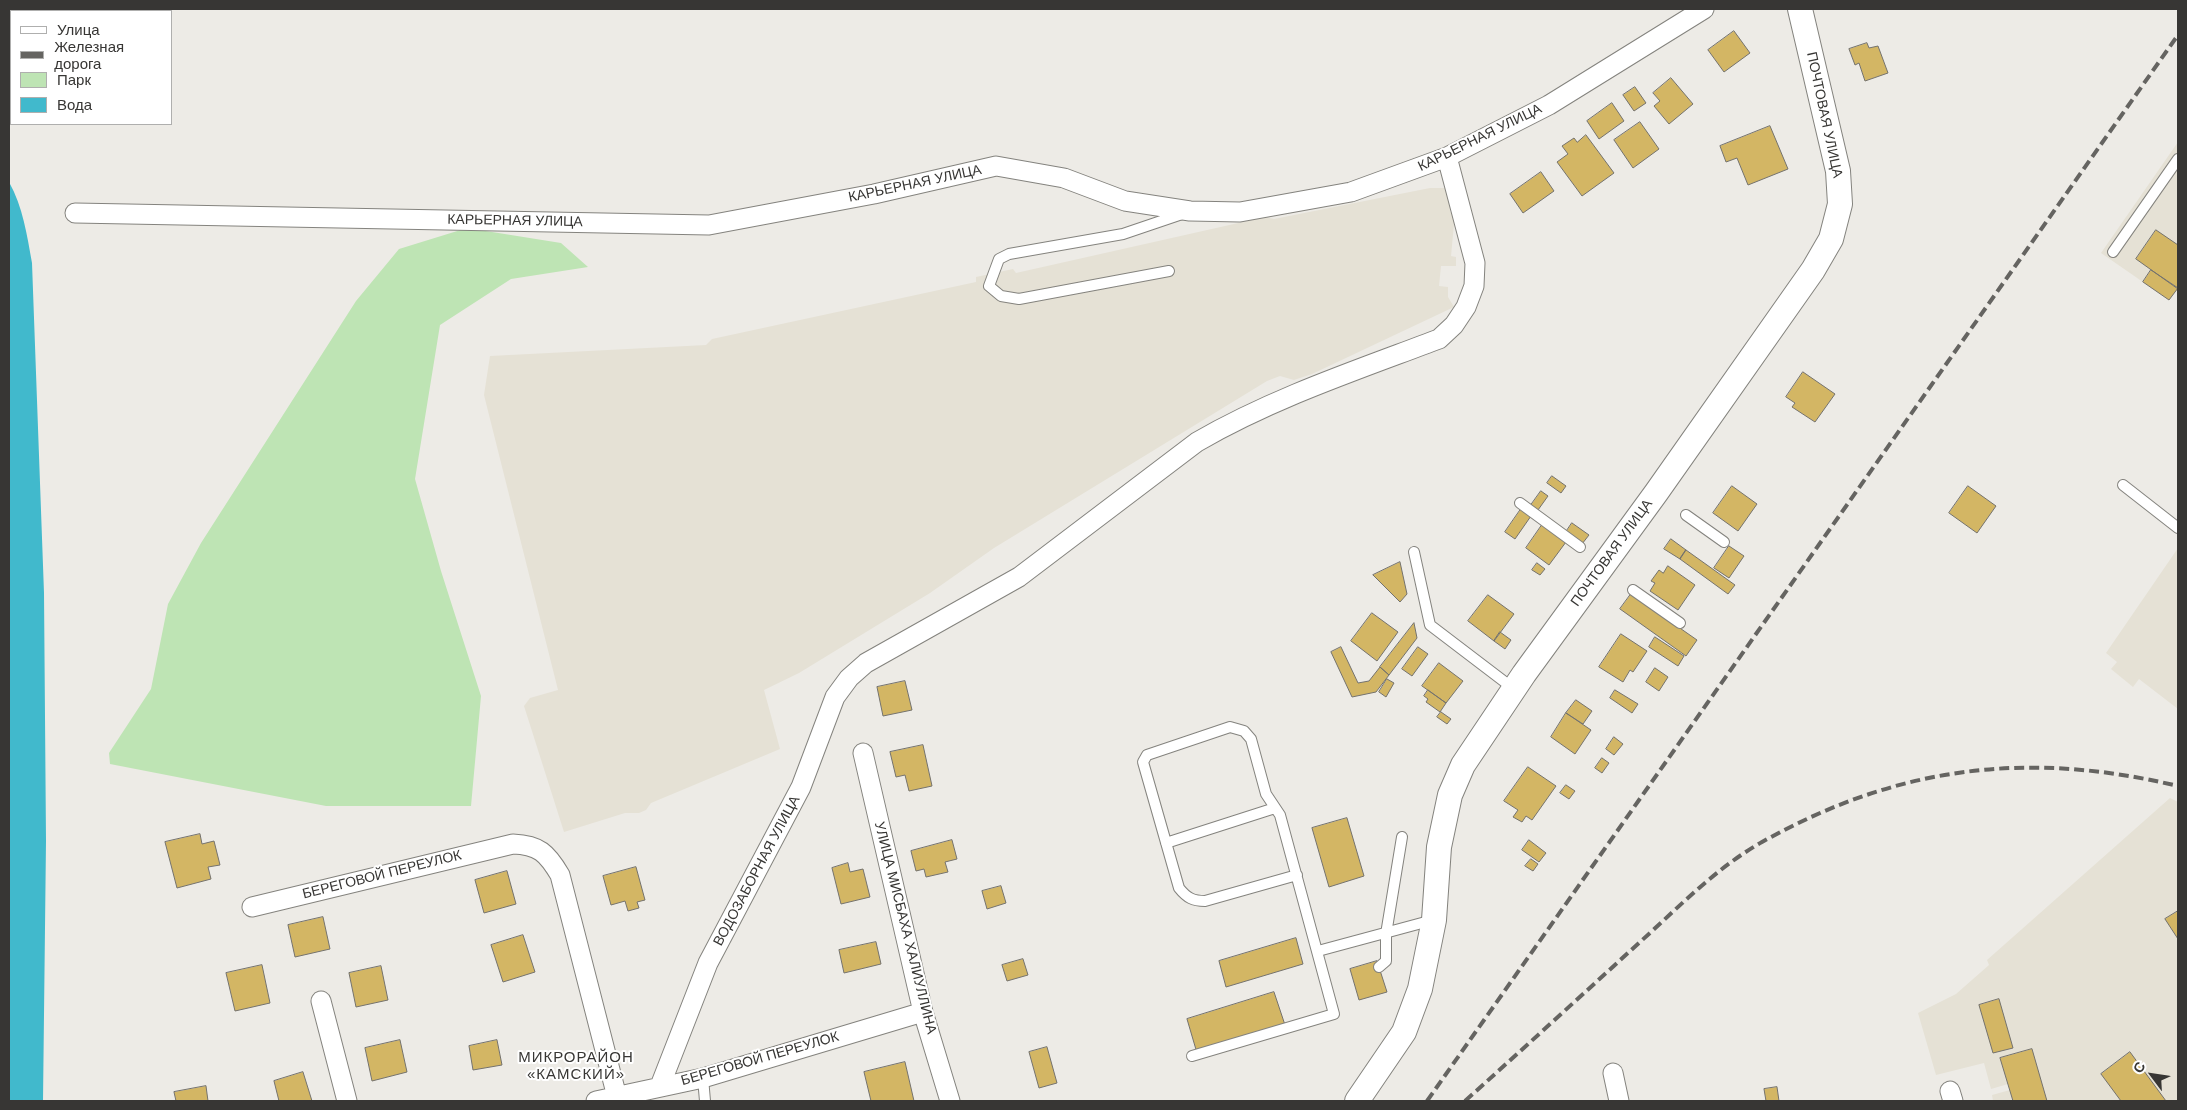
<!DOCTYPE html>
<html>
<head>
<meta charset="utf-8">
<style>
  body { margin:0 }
  #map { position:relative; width:2187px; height:1110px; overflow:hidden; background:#edebe6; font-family:Helvetica,sans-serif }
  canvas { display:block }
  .frame { position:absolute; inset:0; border:10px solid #373634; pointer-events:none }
  .legend { position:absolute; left:10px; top:10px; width:162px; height:115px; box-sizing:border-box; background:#fff; border:1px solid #afafae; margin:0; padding:6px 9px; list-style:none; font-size:15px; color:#373634 }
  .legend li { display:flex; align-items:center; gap:10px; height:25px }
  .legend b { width:25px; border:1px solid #afafae }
  .north { position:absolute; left:2127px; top:1050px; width:50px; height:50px; -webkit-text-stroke:4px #fff; paint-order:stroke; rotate:301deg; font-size:14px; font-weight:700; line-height:20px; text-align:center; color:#373634 }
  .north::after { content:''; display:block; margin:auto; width:18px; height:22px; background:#373634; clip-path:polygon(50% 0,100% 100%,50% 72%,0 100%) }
</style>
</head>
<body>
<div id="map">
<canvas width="2187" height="1110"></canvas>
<div class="frame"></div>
<ul class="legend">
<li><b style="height:6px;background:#fff"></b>Улица</li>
<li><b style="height:6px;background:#656461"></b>Железная дорога</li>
<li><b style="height:14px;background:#bee4b4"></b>Парк</li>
<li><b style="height:14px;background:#41b9cc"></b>Вода</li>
</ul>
<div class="north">С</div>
</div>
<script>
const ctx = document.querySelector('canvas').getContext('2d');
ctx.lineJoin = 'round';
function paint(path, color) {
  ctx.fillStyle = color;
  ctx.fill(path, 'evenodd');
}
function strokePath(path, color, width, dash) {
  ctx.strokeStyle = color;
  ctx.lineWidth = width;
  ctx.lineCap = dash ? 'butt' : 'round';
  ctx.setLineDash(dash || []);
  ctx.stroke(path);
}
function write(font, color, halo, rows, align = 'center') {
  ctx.font = font + ' Helvetica,sans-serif';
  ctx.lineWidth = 4;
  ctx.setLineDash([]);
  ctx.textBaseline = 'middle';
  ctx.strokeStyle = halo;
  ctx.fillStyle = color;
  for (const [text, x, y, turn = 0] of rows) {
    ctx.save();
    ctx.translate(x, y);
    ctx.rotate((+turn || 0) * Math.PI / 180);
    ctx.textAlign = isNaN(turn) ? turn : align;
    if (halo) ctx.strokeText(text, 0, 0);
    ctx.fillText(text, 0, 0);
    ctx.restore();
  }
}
paint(new Path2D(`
  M 2178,142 L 2178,289 L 2169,300 L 2101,253 Z
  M 1430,188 L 1447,188 L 1451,203 L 1450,212 L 1455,213 L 1451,256 L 1456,257 L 1456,266 L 1441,266 L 1439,286 L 1448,287 L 1448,297 L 1454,307 L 1312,374 L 1294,380 L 1280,376 L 1267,381 L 994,548 L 930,593 L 799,673 L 764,690 L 780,749 L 651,803 L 646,810 L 639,813 L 625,813 L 564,832 L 524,706 L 530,698 L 558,690 L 484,395 L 490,356 L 706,345 L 712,339 L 976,282 L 976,277 L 1013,269 L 1016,273 L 1265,217 L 1274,219 Z
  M 2178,548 L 2178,709 L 2139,679 L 2133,687 L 2111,669 L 2117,662 L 2106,653 Z
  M 2170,798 L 2178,802 L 2178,1101 L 1993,1101 L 1992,1095 L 2010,1090 L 2008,1084 L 1991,1089 L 1984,1063 L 1936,1075 L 1918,1013 L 1956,994 L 1989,965 L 1987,960 Z`), '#e5e1d5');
paint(new Path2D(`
  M 467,228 L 561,243 L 588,267 L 511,279 L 440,325 L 415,479 L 441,571 L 481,696 L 471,806 L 326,806 L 110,764 L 109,753 L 151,689 L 168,604 L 201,543 L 356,301 L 399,249 Z`), '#bee4b4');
paint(new Path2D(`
  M 9,182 C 23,207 27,235 32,263 L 44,593 L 46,841 L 43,1101 L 9,1101 Z`), '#41b9cc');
const building = new Path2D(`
  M 1734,31 L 1750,53 L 1724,72 L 1708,50 Z
  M 1867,43 L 1869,48 L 1878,46 L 1888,73 L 1865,81 L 1859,63 L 1855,65 L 1849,49 Z
  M 1671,78 L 1693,104 L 1669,124 L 1654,106 L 1660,101 L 1653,93 Z
  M 1635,87 L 1646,103 L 1634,111 L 1623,95 Z
  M 1612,103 L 1624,121 L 1599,139 L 1587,121 Z
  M 1640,122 L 1659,149 L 1633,168 L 1614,140 Z
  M 1770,126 L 1788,169 L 1748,185 L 1737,158 L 1726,162 L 1720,146 Z
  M 1586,135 L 1614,173 L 1582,196 L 1557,162 L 1568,154 L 1562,146 L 1574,138 L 1577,142 Z
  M 1541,172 L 1554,191 L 1523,213 L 1510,194 Z
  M 2156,230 L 2178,245 L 2178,289 L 2136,259 Z
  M 2151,270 L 2178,288 L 2169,300 L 2143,282 Z
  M 1803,372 L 1835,394 L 1815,422 L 1792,407 L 1795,403 L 1786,397 Z
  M 1552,476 L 1566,486 L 1561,493 L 1547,483 Z
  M 1732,486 L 1757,504 L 1738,531 L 1713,513 Z
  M 1968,486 L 1996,506 L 1977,533 L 1949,513 Z
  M 1541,491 L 1548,496 L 1538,510 L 1531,505 Z
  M 1521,509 L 1531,516 L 1515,539 L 1505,532 Z
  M 1572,523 L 1589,535 L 1582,544 L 1566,532 Z
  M 1542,525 L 1566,542 L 1549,565 L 1526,548 Z
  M 1671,539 L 1686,550 L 1680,559 L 1664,549 Z
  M 1729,546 L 1744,556 L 1729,578 L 1714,568 Z
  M 1686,550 L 1735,585 L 1728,594 L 1680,559 Z
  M 1400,562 L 1407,594 L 1400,602 L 1373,575 Z
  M 1537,563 L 1545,569 L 1540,575 L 1532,570 Z
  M 1668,566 L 1695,585 L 1678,610 L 1650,591 L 1655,583 L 1651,581 L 1659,570 L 1663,573 Z
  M 1631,594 L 1697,640 L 1686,656 L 1620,609 Z
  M 1488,595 L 1514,614 L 1494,641 L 1468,621 Z
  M 1372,613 L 1398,632 L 1377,661 L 1351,641 Z
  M 1414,623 L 1417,638 L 1389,675 L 1380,667 Z
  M 1500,632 L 1511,640 L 1505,649 L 1494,641 Z
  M 1621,634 L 1647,651 L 1633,672 L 1630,670 L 1623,682 L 1599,667 Z
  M 1655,637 L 1684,656 L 1678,666 L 1649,647 Z
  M 1341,647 L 1358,683 L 1369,681 L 1380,667 L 1389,675 L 1376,692 L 1352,697 L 1331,652 Z
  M 1418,647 L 1428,654 L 1412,676 L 1402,669 Z
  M 1439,663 L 1463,681 L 1446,703 L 1422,686 Z
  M 1655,668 L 1668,677 L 1659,691 L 1646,682 Z
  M 1387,679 L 1394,683 L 1386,697 L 1379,692 Z
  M 905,681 L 912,710 L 883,716 L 877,687 Z
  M 1428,690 L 1446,703 L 1440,712 L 1426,702 L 1428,699 L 1424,696 Z
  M 1615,690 L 1638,704 L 1632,713 L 1610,698 Z
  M 1576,700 L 1592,711 L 1583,724 L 1566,713 Z
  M 1441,712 L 1451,719 L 1447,724 L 1437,717 Z
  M 1566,713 L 1591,730 L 1575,754 L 1551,737 Z
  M 1614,737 L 1623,744 L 1614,755 L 1606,749 Z
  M 923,745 L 932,786 L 909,791 L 905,775 L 896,777 L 890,752 Z
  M 1602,758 L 1609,763 L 1602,773 L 1595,768 Z
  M 1528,767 L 1556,786 L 1532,820 L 1526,816 L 1522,822 L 1513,817 L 1518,810 L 1504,801 Z
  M 1566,785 L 1575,791 L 1569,799 L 1560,793 Z
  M 1347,818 L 1364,876 L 1329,887 L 1312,828 Z
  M 200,834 L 202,844 L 214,841 L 220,865 L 208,867 L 211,879 L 177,888 L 165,842 Z
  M 952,840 L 957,859 L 945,862 L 948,872 L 926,877 L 924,869 L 916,871 L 911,851 Z
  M 1529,840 L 1546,853 L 1539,862 L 1522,850 Z
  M 1531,859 L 1538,864 L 1533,871 L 1525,866 Z
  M 848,863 L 850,872 L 863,869 L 870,897 L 841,904 L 832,868 Z
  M 636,867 L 645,900 L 637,902 L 639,908 L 628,911 L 625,901 L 611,905 L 603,876 Z
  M 507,871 L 516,904 L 484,913 L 475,880 Z
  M 1001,886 L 1006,903 L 987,909 L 982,891 Z
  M 2178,911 L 2178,939 L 2165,919 Z
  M 323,917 L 330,949 L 295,957 L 288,925 Z
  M 523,935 L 535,972 L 503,982 L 491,945 Z
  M 1296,938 L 1303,964 L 1226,987 L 1219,961 Z
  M 876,942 L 881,964 L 844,973 L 839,950 Z
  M 1023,959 L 1028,975 L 1007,981 L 1002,965 Z
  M 1377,961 L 1387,992 L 1359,1000 L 1350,969 Z
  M 262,965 L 270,1003 L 235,1011 L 226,973 Z
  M 381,966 L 388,1000 L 356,1007 L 349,973 Z
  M 1274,992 L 1285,1025 L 1197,1053 L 1187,1019 Z
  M 1999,999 L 2013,1048 L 1993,1053 L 1979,1005 Z
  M 400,1040 L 407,1072 L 372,1081 L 365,1048 Z
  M 497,1040 L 502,1065 L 473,1070 L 469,1046 Z
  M 1047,1047 L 1057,1083 L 1039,1088 L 1029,1052 Z
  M 2032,1049 L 2047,1101 L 2013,1101 L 2000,1058 Z
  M 2130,1052 L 2166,1101 L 2121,1101 L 2101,1074 Z
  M 905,1062 L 914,1101 L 871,1101 L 864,1072 Z
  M 303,1072 L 312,1101 L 279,1101 L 274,1081 Z
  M 206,1086 L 208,1101 L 176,1101 L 174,1092 Z
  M 1777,1087 L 1779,1101 L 1766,1101 L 1764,1089 Z`);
paint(building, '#d3b664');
strokePath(building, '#74726d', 1);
const service = new Path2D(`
  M 2113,252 L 2178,159
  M 1169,271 L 1019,299 L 1001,296 L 989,286 L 999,259 L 1009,254 L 1123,234 L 1182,214
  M 2123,485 L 2178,528
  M 1520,503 L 1580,547
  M 1686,515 L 1724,542
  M 1414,552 L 1430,625 L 1514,689
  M 1633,590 L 1680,623
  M 1166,843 L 1275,808
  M 1318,951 L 1433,920
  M 1379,967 L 1386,961 L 1386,934 L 1402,837
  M 1192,1056 L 1334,1014 L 1280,815 L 1266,794 L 1251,739 L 1244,731 L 1230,727 L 1147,755 L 1143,762 L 1179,888 C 1187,898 1193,901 1205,901 L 1297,875
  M 703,1078 L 705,1101`);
const minor = new Path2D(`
  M 75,213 L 709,225 L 874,194 L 996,166 L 1064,178 L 1125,201 L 1190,211 L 1240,212 L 1351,192 L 1447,157 L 1549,105 L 1704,9
  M 863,753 L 923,1012 L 950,1101
  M 252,907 L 513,844 C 539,845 547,853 560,875 L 617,1097
  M 321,1001 L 347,1101
  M 1613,1073 L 1619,1101
  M 660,1086 L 708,963 L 801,787 L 835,697 L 849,678 L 866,663 L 1019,577 L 1197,442 C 1273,398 1357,370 1439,339 L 1454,325 L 1466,307 L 1474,286 L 1475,263 L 1447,157
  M 1950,1091 L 1953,1101
  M 596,1101 L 703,1078 L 923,1012`);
const tertiary = new Path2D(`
  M 1357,1101 L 1404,1032 L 1420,989 L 1434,920 L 1439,847 L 1450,795 L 1463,765 L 1524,674 L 1656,493 L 1813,270 L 1831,239 L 1840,204 L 1838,171 L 1800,9`);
strokePath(service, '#84837e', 12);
strokePath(minor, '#84837e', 21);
strokePath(tertiary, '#84837e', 26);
strokePath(service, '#fff', 10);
strokePath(minor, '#fff', 19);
strokePath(tertiary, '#fff', 24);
strokePath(new Path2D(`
  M 1427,1101 L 2178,35
  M 1465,1101 C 1524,1048 1582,995 1640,942 C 1679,907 1716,868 1762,842 C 1898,766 2027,750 2178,786`), '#656461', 4, [10, 5]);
write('14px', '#373634', '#fff', [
  ["ПОЧТОВАЯ УЛИЦА",1824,115,78],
  ["КАРЬЕРНАЯ УЛИЦА",1480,138,-26],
  ["КАРЬЕРНАЯ УЛИЦА",915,184,-12],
  ["КАРЬЕРНАЯ УЛИЦА",515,221,1],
  ["ПОЧТОВАЯ УЛИЦА",1612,553,-54],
  ["ВОДОЗАБОРНАЯ УЛИЦА",757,871,-62],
  ["БЕРЕГОВОЙ ПЕРЕУЛОК",382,875,-14],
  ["УЛИЦА МИСБАХА ХАЛИУЛЛИНА",905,928,76],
  ["БЕРЕГОВОЙ ПЕРЕУЛОК",760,1059,-16]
]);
ctx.letterSpacing = '1px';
write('15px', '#373634', '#fff', [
  ["МИКРОРАЙОН",576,1058],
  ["«КАМСКИЙ»",576,1075]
]);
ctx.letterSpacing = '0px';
</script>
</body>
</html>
